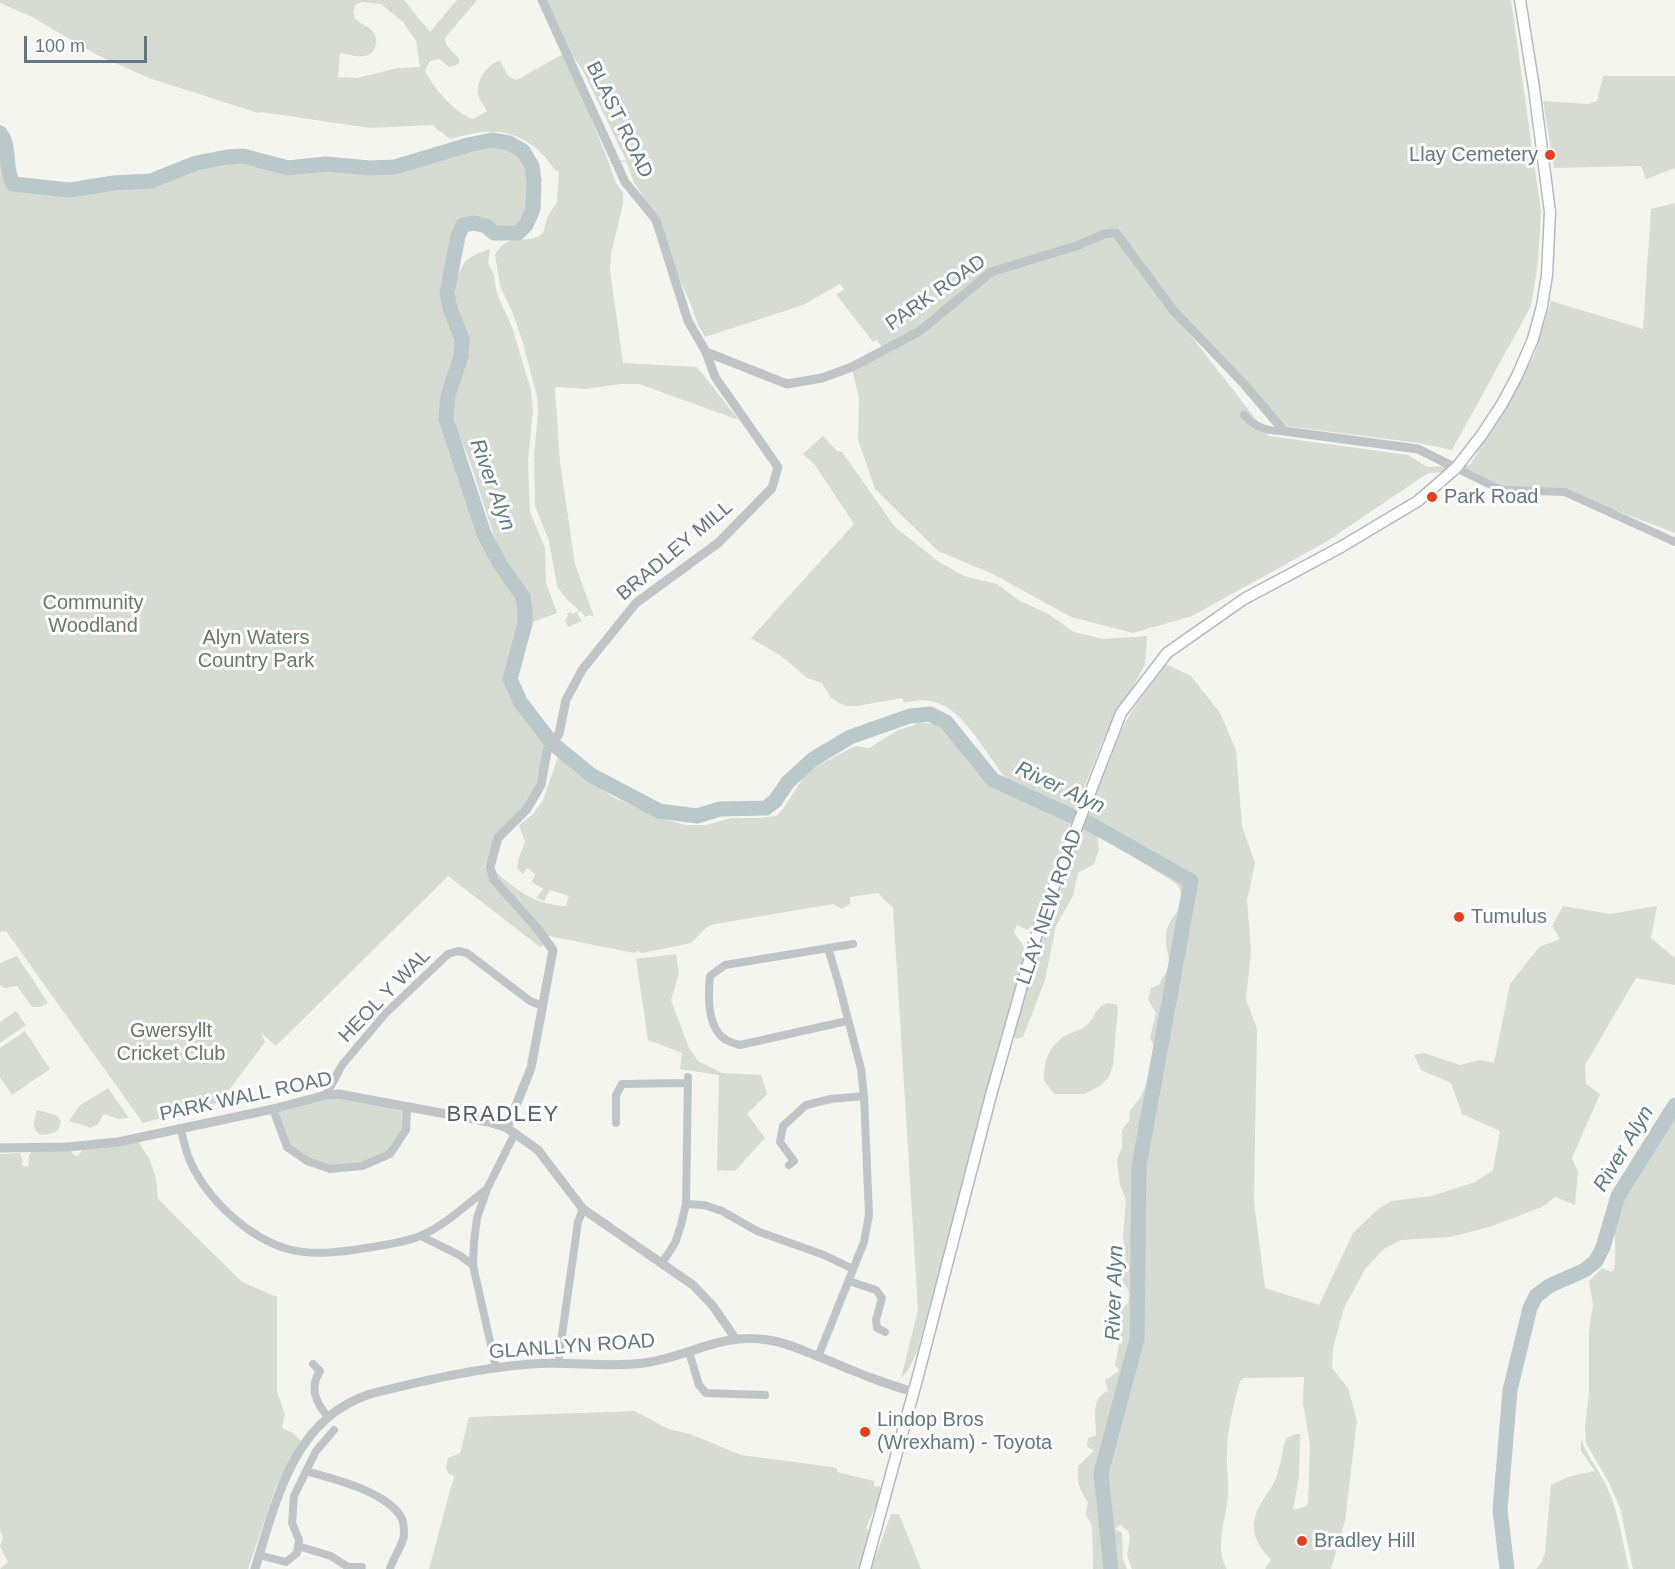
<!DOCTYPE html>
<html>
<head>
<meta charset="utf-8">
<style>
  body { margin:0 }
  #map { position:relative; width:1675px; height:1569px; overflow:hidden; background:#f5f5f0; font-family:Arial,sans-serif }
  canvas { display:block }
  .scale { position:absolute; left:24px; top:36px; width:123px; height:27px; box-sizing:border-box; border:3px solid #627783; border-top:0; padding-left:8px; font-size:18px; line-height:21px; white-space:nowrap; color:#627783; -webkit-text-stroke:4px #fff; paint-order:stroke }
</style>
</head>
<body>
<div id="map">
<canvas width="1675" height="1569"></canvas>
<div class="scale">100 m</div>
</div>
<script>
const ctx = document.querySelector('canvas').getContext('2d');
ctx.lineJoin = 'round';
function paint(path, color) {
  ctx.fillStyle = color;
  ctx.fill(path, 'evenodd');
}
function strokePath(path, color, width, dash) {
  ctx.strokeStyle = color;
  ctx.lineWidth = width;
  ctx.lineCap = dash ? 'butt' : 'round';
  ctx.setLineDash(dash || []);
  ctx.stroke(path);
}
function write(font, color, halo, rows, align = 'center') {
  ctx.font = font + ' Arial,sans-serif';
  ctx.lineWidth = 6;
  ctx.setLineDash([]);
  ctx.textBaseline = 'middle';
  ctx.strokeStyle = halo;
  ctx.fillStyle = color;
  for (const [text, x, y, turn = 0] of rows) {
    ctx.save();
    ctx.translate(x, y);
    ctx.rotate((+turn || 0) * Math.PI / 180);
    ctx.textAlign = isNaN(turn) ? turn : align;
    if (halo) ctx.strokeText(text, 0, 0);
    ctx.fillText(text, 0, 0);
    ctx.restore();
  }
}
paint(new Path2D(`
  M 0,0 L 404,0 L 430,32 L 457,0 L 477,0 L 445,38 L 446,44 L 459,59 L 459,64 L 449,67 L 439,59 L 430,61 L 425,70 C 432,87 455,113 473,119 L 487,111 C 484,105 479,100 478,94 C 476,80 488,63 500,61 L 509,77 L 517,80 L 565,53 L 609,163 L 626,160 L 582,69 L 569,52 L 546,0 L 1511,0 L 1541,211 L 1538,263 L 1531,306 L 1452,450 L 1419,443 L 1286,426 L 1175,307 L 1116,228 L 1114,237 L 1269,436 L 1408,455 L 1427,467 L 1470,465 L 1534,356 L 1551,301 L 1643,329 L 1651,209 L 1675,203 L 1675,533 L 1564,491 L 1501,487 L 1470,471 L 1428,473 L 1326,542 L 1192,616 L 1133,633 L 1071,617 L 993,574 L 938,551 L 875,489 L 858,440 L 859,398 L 851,365 L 882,348 L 877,340 L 873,342 L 836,294 L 844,290 L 840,284 L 803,305 L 705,337 L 698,325 L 691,305 L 643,196 L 634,183 L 626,161 L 609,164 L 616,183 L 623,192 L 623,204 L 611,254 L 610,270 L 623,363 L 697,367 L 739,420 L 639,384 L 620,384 L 586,389 L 555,387 L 560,462 L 575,564 L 594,617 L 590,615 L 585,617 L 581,611 L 577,613 L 582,621 L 568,627 L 565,620 L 568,616 L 567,613 L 571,612 L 572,614 L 578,611 L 577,608 L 568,601 L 557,586 L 549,541 L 535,506 L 534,456 L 538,412 L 537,397 L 523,343 L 512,311 L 500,286 L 495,254 C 514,228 526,248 543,233 L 547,218 L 557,202 L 559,172 L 556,170 L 535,173 C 534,197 535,215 518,233 L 494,233 C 484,224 476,222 463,225 L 447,293 L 451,309 L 462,339 L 461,356 L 448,396 L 446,419 L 484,534 L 500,564 L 523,597 L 525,610 L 525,624 L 515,656 L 510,679 L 521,703 L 552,743 L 539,784 L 527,809 L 497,837 L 484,867 L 546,943 L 540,947 L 448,876 L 276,1046 L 261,1033 L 265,1042 L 220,1102 L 143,1123 L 6,931 L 0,932 L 0,133 C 11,147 4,168 13,184 L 70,190 L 114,183 L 151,181 L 196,163 L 227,157 L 243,156 L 288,168 L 326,164 L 369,168 L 395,167 L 468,145 L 492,140 L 509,143 L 523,151 L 532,166 L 534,173 L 555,170 C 550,164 546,157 540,152 C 511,125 485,130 450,139 L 432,125 L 370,128 L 261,112 L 260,113 L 255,112 L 149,78 L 95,54 L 32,17 L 0,3 ZM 362,2 L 381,4 L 403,22 L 416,41 L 420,67 L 398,68 L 357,78 L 338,77 L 340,53 C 352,55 370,62 375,47 C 377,43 377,38 374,33 C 367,22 349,25 355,5 Z
  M 1603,76 L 1675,76 L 1675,168 L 1646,179 L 1641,166 L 1554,168 L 1543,101 L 1588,104 L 1597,101 Z
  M 490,249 L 488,263 L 494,275 L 497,294 L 512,327 L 531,390 L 533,410 L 528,461 L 530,512 L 545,548 L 546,582 L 557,613 L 531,623 L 528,595 L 518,577 L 498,548 L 468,456 L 454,427 L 453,397 L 460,379 L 467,341 L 466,331 L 454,297 L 454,283 L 465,261 L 476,254 Z
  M 823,436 L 837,451 L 842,452 L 895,527 L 939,562 L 964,576 L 997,584 L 1020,601 L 1047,613 L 1074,632 L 1103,639 L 1147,636 L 1145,665 L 1103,740 L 1075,811 C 1053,802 1027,795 1008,780 C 1002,775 998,768 994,762 C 971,731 950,689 905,703 L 902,698 L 857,706 L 847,706 L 839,703 L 831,698 L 822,683 L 807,678 L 781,656 L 751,638 L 854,524 L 815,465 L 803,454 Z
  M 1166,664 L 1191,676 L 1220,713 L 1236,750 L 1242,826 L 1255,863 L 1247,900 L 1251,951 L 1246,999 L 1257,1029 L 1254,1202 L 1265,1288 L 1319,1305 L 1353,1233 L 1378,1209 L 1391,1201 L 1432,1196 L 1475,1182 L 1493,1170 L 1500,1131 L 1462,1114 L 1451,1083 L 1421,1070 L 1414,1055 L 1424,1053 L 1460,1065 L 1480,1060 L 1494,1063 L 1510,984 L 1539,947 L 1560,939 L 1552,926 L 1563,906 L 1610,914 L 1657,906 L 1651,938 L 1675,958 L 1675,985 L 1636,978 L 1585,1065 L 1586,1084 L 1600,1094 L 1572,1158 L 1578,1172 L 1575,1205 L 1555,1197 L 1542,1207 L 1489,1227 L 1451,1237 L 1401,1240 L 1384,1249 L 1365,1269 L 1344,1308 L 1333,1348 L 1332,1368 L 1348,1388 L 1357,1421 L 1345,1521 L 1331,1569 L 1265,1569 L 1271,1560 C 1263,1551 1254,1541 1254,1528 C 1253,1508 1269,1495 1276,1478 C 1278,1471 1281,1463 1282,1455 C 1283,1451 1283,1446 1285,1442 C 1287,1435 1294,1434 1300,1434 L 1300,1439 L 1299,1477 L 1293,1510 L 1306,1506 L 1308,1503 L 1310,1445 L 1303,1403 L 1304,1377 L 1244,1378 L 1240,1381 C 1234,1403 1228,1427 1227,1450 C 1226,1465 1229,1481 1228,1496 C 1226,1518 1214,1549 1227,1569 L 1132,1569 L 1127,1555 L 1130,1538 L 1128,1531 L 1120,1525 L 1115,1529 L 1122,1533 L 1123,1559 L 1127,1569 L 1093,1569 L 1092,1526 L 1086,1514 L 1088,1502 C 1079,1490 1077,1482 1078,1466 L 1094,1451 L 1087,1446 L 1088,1438 L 1096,1436 C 1097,1420 1089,1398 1108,1391 L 1105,1380 L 1119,1371 L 1115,1365 L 1121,1333 L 1121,1309 L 1128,1303 L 1129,1292 L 1119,1273 L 1126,1264 L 1123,1236 L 1126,1200 L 1120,1185 L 1117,1160 L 1122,1147 L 1122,1130 L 1129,1121 L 1130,1110 L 1140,1098 L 1152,1073 L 1157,1052 L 1150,1038 L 1156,1013 L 1148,999 L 1151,988 L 1159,985 L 1162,978 L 1170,969 C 1170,957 1165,948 1166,936 C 1168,911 1193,909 1177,884 L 1097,834 L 1099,850 L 1094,864 L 1078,873 L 1073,896 L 1056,926 L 1045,980 L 1023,1037 L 1016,1039 L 1012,1034 C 1042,931 1075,827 1122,729 C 1133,706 1152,685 1166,664 Z
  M 916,722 L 938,724 L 952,737 L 967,756 L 972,758 L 995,786 L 1071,821 L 1032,926 L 1027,930 L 1017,925 L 1014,932 L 1023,945 L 1026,955 L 917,1352 L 908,1370 L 901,1378 L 918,1310 L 893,908 L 878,893 L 850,897 L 850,904 L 842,909 L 833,904 L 715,924 L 707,927 L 691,943 L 642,953 L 638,951 L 634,953 L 544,935 L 496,879 L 496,872 C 517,891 536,905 566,906 L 569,896 C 562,893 556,893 550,890 L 544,901 L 536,898 L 543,889 L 532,882 L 535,874 L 527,868 L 523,874 L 517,868 L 518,860 L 525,842 L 519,825 L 533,814 L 543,800 L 559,754 L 611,796 L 662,819 L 686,825 L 706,825 L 731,818 L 758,818 L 776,816 L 783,809 L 805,775 L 817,766 L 855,746 L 869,748 L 898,730 L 915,725 Z
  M 676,954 L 679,973 L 671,1000 L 689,1048 L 698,1061 L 722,1073 L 761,1075 L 767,1094 L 747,1114 L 765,1138 L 735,1171 L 717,1170 L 719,1075 L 680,1069 L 682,1053 L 648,1040 L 636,959 Z
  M 17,956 L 48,1003 L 40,1007 L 32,1007 L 17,986 L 5,988 L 0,985 L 0,963 Z
  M 1108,1003 L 1117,1005 L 1118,1008 L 1113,1065 L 1109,1077 L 1100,1086 L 1084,1094 L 1054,1094 L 1044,1080 C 1043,1062 1049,1046 1065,1036 C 1072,1032 1080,1031 1086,1026 C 1096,1018 1094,1007 1108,1003 Z
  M 16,1011 L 26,1025 L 0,1043 L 0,1022 Z
  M 25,1031 L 50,1069 L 12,1095 L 0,1077 L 0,1048 Z
  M 108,1088 L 129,1118 L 118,1119 L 104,1114 L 97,1125 L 90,1128 C 83,1124 77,1124 69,1121 L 79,1106 Z
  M 326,1095 L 407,1107 L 406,1130 L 390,1154 L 362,1166 L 330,1169 L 287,1147 L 273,1109 Z
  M 1675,1102 L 1675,1569 L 1633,1569 L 1620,1508 L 1609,1483 L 1586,1443 L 1585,1427 L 1589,1392 L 1589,1331 L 1593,1304 L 1589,1281 L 1602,1268 L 1611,1272 L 1614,1269 C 1617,1257 1614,1244 1615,1232 C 1621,1192 1650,1134 1675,1102 Z
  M 37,1110 L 56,1115 L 61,1121 C 59,1134 52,1134 40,1135 C 31,1127 34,1121 37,1110 Z
  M 138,1141 L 150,1160 L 156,1178 L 158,1199 L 242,1282 L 277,1297 L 277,1392 L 285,1414 L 282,1428 L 293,1433 L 301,1441 L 275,1489 L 248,1569 L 0,1569 L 8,1562 L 0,1546 L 3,1538 L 0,1530 L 0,1154 L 20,1153 L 23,1162 L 21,1165 L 28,1167 L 29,1155 L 32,1152 L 71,1149 L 72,1153 L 76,1156 L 79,1155 L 83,1148 Z
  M 635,1411 L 668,1429 L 690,1434 L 741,1455 L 832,1467 L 837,1469 L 837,1472 L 874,1481 L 874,1487 L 880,1486 C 880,1502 872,1514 866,1528 L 869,1530 L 862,1569 L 429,1569 L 454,1476 L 449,1474 L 446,1468 L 448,1458 L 460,1453 L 469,1417 Z
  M 1581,1438 C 1586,1455 1597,1467 1605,1483 C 1619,1511 1622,1540 1629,1569 L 1536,1569 L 1541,1563 L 1545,1553 L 1551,1485 L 1571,1476 L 1595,1471 L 1581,1451 Z
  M 891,1514 L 899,1514 L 921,1569 L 869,1569 L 878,1550 Z`), '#d6dcd1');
strokePath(new Path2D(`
  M 0,133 C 11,147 4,168 13,184 L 70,190 L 114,183 L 151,181 L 196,163 L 227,157 L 243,156 L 288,168 L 326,164 L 369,168 L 395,167 L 468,145 L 492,140 L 509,143 L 523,151 L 532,166 L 534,181 L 533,209 L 526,225 L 518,233 L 494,233 L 486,226 L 474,223 L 463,225 L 458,236 L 447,293 L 450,308 L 462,339 L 461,356 L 448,396 L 446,419 L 484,534 L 500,564 L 523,597 L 525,610 L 525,624 L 510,679 L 521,703 L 552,743 L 591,775 L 659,811 L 697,816 L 720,809 L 766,808 L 775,801 L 788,782 L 812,760 L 850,737 L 910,716 L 930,714 L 946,722 L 993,780 L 1092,825 L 1191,881 L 1139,1166 L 1137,1339 L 1101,1473 L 1111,1569
  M 1507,1569 L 1500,1510 L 1510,1390 L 1530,1308 L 1536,1296 L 1549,1286 L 1585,1270 L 1596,1261 L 1603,1247 L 1618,1196 L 1675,1105`), '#bac8cc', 15);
const secondary = new Path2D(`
  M 865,1569 L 918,1376 L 991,1095 L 1040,922 L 1121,713 L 1167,653 L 1244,599 L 1341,547 L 1418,501 L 1456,468 L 1481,436 L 1502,404 L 1517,376 L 1533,339 L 1542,306 L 1547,275 L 1550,212 L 1534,88 L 1520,0`);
strokePath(secondary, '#b4babe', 13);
strokePath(new Path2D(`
  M 1244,415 C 1256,428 1267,431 1284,431
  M 1456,468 L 1501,490 L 1565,492 L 1675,542
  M 847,1021 L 740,1045 C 736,1044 730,1042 726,1040 C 707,1028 708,995 710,976 L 725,965 L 853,944
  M 326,1095 L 342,1065 L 385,1014 L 448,954 L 458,951 L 467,953 L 530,1001 L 543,1006
  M 273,1109 L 287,1147 L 307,1161 L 330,1169 L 362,1166 L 390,1154 L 406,1130 L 407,1107
  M 616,1123 L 616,1095 L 622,1084 L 688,1083
  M 180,1128 C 184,1140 186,1153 191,1163 C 208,1200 249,1238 288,1249 C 312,1256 342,1252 366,1248 C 384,1245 403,1243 420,1236 C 444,1226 466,1205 487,1189
  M 789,1165 L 794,1161 L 780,1142 L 783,1126 L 806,1105 L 831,1099 L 864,1096
  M 686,1204 L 704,1205 L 722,1211 L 757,1231 L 824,1255 L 853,1269
  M 421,1236 L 459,1255 L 473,1265
  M 662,1263 L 675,1243 L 681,1225 L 686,1204 L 688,1077
  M 849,1281 L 876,1290 L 882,1298 L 876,1320 L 877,1328 L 885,1332
  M 689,1352 L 699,1385 L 706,1393 L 765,1395
  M 818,1357 L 864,1242 L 869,1215 L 864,1096 L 861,1069 L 838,981 L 828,948
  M 558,1363 L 578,1222 L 583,1209
  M 313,1364 L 320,1371 C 309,1388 316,1403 328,1417
  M 496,1368 L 473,1265 L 474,1242 L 477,1218 L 487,1189 L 515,1133
  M 306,1471 C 334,1479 385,1491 401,1517 C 404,1521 404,1529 404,1535 C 403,1545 393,1558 390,1569
  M 298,1546 L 331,1556 L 348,1567 L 362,1567
  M 259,1555 L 286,1562 L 297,1553 L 299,1540 L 292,1523 L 294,1496 L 316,1451 L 334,1430`), '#bfc5c7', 8);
strokePath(new Path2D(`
  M 706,352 L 787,384 L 822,378 L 852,367 L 920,331 L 991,272 L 1079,245 L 1104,234 L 1116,233 L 1173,310 L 1244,384 L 1284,431 L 1418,449 L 1456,468
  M 507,1128 L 531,1068 L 553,950 L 536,927 L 494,880 L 490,867 L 498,838 L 527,809 L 541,785 L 547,751 L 559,734 L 566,700 L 582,670 L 636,603 L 718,543 L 772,488 L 778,467 L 715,377 L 706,352 L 688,321 L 656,220 L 625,182 L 542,0
  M 0,1148 L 67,1147 L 118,1142 L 273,1109 L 326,1095 L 339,1094 L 489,1122 L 507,1128 L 538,1150 L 583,1209 L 693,1285 L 713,1306 L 735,1338
  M 255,1569 C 276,1501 293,1419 370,1394 C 422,1381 477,1368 531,1364 C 569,1361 607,1368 644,1363 C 689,1357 721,1332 768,1340 C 786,1342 803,1351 820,1357 C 851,1370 881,1383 914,1392`), '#bfc5c7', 9);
strokePath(secondary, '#fff', 10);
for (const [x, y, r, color] of [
  [1550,155,6,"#ec3c19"],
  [1432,497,6,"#ec3c19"],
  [1459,917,6,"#ec3c19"],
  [865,1432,6,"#ec3c19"],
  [1302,1541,6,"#ec3c19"]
]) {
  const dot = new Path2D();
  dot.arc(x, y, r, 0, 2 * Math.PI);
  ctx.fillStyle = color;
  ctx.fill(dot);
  strokePath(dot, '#fff', 2);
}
write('20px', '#627783', '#fff', [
  ["BLAST ROAD",619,120,64],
  ["PARK ROAD",936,293,-35],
  ["BRADLEY MILL",675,551,-40],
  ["LLAY NEW ROAD",1050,907,-71],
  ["HEOL Y WAL",385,996,-46],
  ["PARK WALL ROAD",246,1097,-12],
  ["GLANLLYN ROAD",572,1347,-4]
]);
write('20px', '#627783', '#fff', [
  ["Llay Cemetery",1538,155,"right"],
  ["Park Road",1444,497],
  ["Tumulus",1471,917],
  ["Lindop Bros",877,1420],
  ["(Wrexham) - Toyota",877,1443],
  ["Bradley Hill",1314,1541]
], 'left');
write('20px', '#687a61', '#fff', [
  ["Community",93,603],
  ["Woodland",93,626],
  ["Alyn Waters",256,638],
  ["Country Park",256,661],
  ["Gwersyllt",171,1031],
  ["Cricket Club",171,1054]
]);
write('italic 21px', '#5d7a81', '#fff', [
  ["River Alyn",492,485,70],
  ["River Alyn",1060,788,25],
  ["River Alyn",1624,1149,-59],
  ["River Alyn",1115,1293,-88]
]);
ctx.letterSpacing = '1.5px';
write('22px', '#505f68', '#fff', [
  ["BRADLEY",503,1115]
]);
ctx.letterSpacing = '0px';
</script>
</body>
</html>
